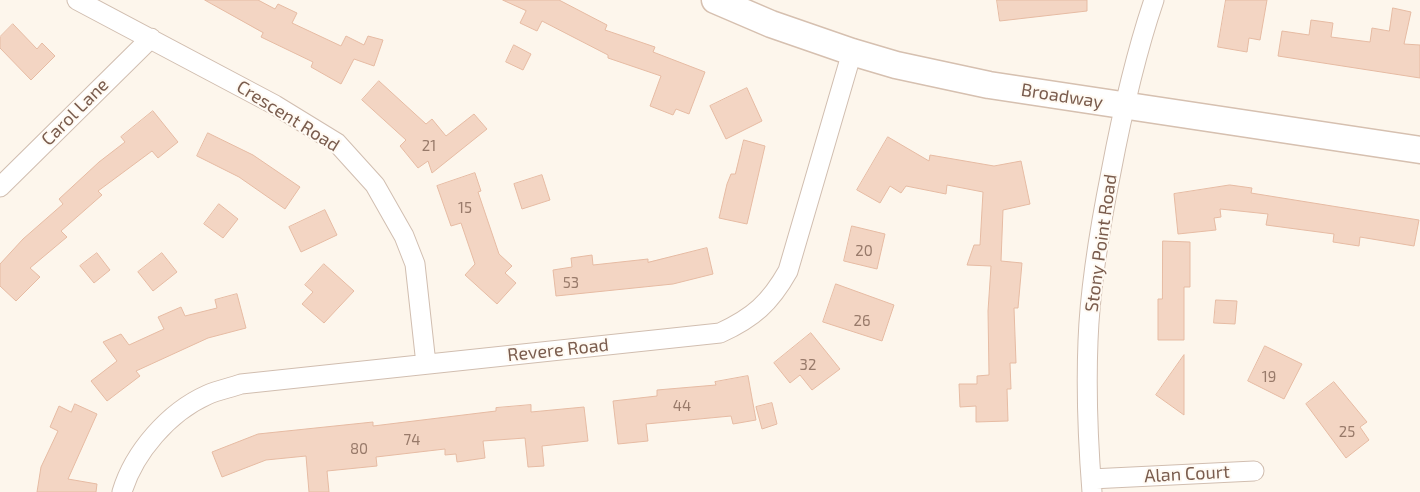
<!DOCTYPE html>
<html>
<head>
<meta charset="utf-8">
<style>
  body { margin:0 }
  canvas { display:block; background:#fdf6ec }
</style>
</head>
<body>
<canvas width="1420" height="492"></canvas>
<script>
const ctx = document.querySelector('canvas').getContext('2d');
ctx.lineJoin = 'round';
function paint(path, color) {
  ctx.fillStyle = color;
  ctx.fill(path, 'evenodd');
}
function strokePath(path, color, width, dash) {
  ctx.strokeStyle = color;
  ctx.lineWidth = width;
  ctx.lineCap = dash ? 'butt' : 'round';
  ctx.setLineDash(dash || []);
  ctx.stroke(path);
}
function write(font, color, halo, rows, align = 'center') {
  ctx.font = font + ' "Exo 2",sans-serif';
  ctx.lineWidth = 4;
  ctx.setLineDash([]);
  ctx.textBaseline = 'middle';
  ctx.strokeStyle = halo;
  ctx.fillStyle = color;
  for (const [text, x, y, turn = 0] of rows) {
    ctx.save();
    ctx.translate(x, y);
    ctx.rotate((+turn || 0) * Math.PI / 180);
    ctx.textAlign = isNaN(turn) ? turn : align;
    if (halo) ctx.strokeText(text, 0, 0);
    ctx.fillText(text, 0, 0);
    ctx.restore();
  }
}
const building = new Path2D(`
  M 205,0 L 258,0 L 275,9 L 278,4 L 297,13 L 292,23 L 341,46 L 346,36 L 364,45 L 368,36 L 383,40 L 374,66 L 354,59 L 341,84 L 311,67 L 313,62 L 261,37 L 263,33 Z
  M 503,0 L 559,0 L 607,25 L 605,30 L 655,47 L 653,52 L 705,72 L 689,114 L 676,109 L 673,115 L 650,106 L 661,76 L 608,58 L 608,55 L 542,21 L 537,31 L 520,23 L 526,11 Z
  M 997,0 L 1087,0 L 1087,11 L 1000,21 Z
  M 1226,0 L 1267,0 L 1260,40 L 1249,38 L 1247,52 L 1218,47 Z
  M 1393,8 L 1411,12 L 1404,44 L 1420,45 L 1420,78 L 1278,56 L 1282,31 L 1309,35 L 1311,20 L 1333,23 L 1331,37 L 1370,42 L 1372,28 L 1389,31 Z
  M 13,24 L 37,49 L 42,43 L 55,56 L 31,80 L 0,48 L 0,37 Z
  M 514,45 L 531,54 L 523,70 L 506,62 Z
  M 379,81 L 426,124 L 432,119 L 446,136 L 474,114 L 487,129 L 432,173 L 428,161 L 418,168 L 400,146 L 406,140 L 362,100 Z
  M 747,88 L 762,121 L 726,139 L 710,106 Z
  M 153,111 L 178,142 L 158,158 L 152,151 L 98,191 L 102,195 L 61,231 L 67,237 L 30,268 L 40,277 L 16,301 L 0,286 L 0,264 L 23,239 L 63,204 L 59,199 L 99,162 L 125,142 L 121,137 Z
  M 208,133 L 253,155 L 300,187 L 285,209 L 239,177 L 197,156 Z
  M 888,137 L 929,161 L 930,155 L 994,166 L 1021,161 L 1030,204 L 1003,210 L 1001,261 L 1022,263 L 1018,308 L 1014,308 L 1016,363 L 1010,363 L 1011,389 L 1007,389 L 1008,421 L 976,422 L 976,406 L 960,407 L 959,384 L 977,384 L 977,376 L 989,375 L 988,311 L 991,266 L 967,265 L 974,245 L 980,245 L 983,192 L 947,185 L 946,194 L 906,186 L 901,193 L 890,186 L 880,203 L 857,190 Z
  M 744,140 L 765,146 L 747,224 L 719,218 L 727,184 L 731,174 L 735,174 Z
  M 475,173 L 481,191 L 478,192 L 499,254 L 512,266 L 505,273 L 516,283 L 497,304 L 465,275 L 475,264 L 461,223 L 451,226 L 437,186 Z
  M 542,175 L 550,200 L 522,209 L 514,184 Z
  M 1230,185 L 1252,188 L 1251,193 L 1419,220 L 1414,246 L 1360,237 L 1359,246 L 1333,242 L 1334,234 L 1266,225 L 1268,214 L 1220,209 L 1221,217 L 1214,218 L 1216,230 L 1178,234 L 1174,194 Z
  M 219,204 L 238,219 L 223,238 L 204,224 Z
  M 325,210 L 337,235 L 301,252 L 289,227 Z
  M 852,226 L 885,234 L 877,269 L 844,261 Z
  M 1163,241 L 1190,242 L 1190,287 L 1184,287 L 1184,340 L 1158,340 L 1158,299 L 1162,299 Z
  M 707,248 L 713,274 L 673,284 L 556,296 L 553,270 L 572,267 L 571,258 L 592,255 L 593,265 L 648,259 L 648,262 Z
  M 97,253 L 110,270 L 94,283 L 80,266 Z
  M 162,253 L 177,272 L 153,291 L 138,272 Z
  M 324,264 L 354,291 L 324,323 L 302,304 L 313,292 L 305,285 Z
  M 836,284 L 894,305 L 882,341 L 823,322 Z
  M 237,294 L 246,328 L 208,338 L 136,371 L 140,376 L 107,401 L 91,381 L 117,361 L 103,342 L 121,334 L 129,345 L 164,329 L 158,317 L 181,307 L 185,316 L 217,308 L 215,300 Z
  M 1216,300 L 1237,301 L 1235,324 L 1214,323 Z
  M 811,333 L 840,369 L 812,390 L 800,375 L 790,383 L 774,363 Z
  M 1265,346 L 1302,364 L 1284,399 L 1248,381 Z
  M 1184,355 L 1184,415 L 1156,395 Z
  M 748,376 L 756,420 L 733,424 L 731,416 L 646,424 L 648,441 L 618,444 L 613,401 L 657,396 L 657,390 L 716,385 L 715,382 Z
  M 1334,382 L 1367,422 L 1360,427 L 1369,440 L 1346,458 L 1306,404 Z
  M 772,403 L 777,424 L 762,429 L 756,407 Z
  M 75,404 L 97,414 L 68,479 L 97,484 L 96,492 L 37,492 L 41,467 L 58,431 L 50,427 L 59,406 L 71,412 Z
  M 531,405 L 531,412 L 584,407 L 588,441 L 542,446 L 544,466 L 528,467 L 525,438 L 483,441 L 485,458 L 457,462 L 456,454 L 445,455 L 445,449 L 376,457 L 377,466 L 327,471 L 329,492 L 309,492 L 306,456 L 266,460 L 222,477 L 212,452 L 258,434 L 373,422 L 373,426 L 496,411 L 496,408 Z`);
paint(building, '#f3d5c3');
strokePath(building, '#e6bba3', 1);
const street = new Path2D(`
  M 77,0 L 275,105 L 337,143 L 375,185 L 404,236 L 415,264 L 426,364
  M 0,187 L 151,38
  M 1091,479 L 1254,471
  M 122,492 C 134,452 169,412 207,395 C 218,390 230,388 241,384 L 720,333 C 753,318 770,303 788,271 L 852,52
  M 1092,492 C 1088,442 1086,391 1088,341 C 1090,285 1100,227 1111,172 C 1122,114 1135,56 1154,0`);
const secondary = new Path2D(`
  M 715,0 L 771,24 L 852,52 L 896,65 L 989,85 L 1420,150`);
strokePath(street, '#d1beb0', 21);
strokePath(secondary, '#d6c0b0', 29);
strokePath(street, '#fff', 19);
strokePath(secondary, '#fff', 26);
write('15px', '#987a6a', null, [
  ["21",429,146],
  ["15",465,208],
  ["20",864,251],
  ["53",571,283],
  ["26",862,321],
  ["32",808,365],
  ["19",1269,377],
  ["44",682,406],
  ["25",1347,432],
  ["74",412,440],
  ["80",359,449]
]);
write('18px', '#7a5c4d', '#fffaf3', [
  ["Broadway",1062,96,9],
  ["Carol Lane",75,112,-45],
  ["Crescent Road",288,116,32],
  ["Stony Point Road",1101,243,-82],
  ["Revere Road",558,350,-6],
  ["Alan Court",1187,474,-3]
]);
</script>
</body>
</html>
